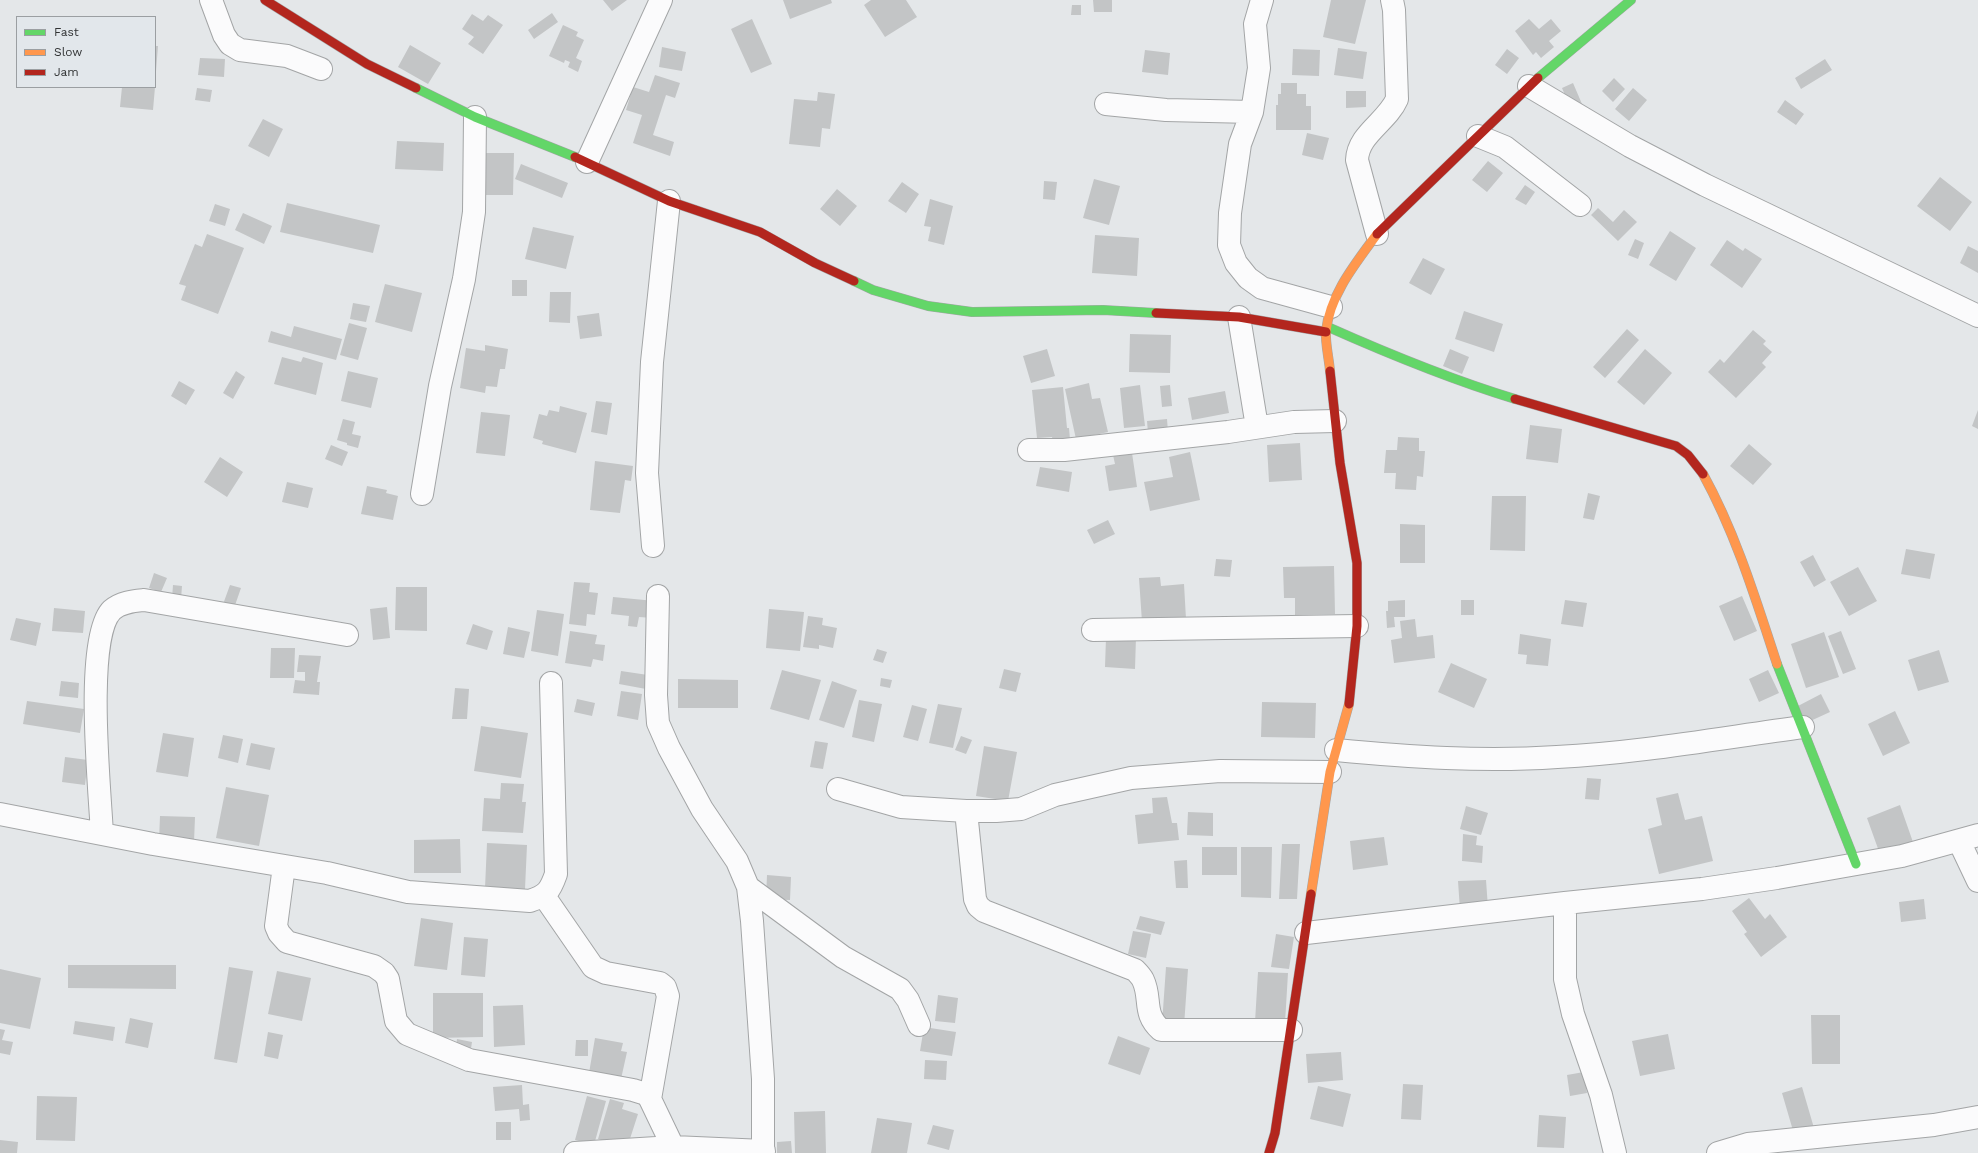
<!DOCTYPE html>
<html>
<head>
<meta charset="utf-8">
<style>
  body { margin:0 }
  #map { position:relative; width:1978px; height:1153px; overflow:hidden; background:#e4e7e9; font-family:"Work Sans",sans-serif }
  canvas { display:block }
  .legend { position:absolute; left:16px; top:16px; width:140px; height:72px; box-sizing:border-box; background:#e2e7eb; border:1px solid #9b9fa2; margin:0; padding:5px 7px; list-style:none; font-size:12px; color:#313334 }
  .legend li { display:flex; align-items:center; gap:8px; height:20px }
  .legend b { width:20px; border:1px solid #9b9fa2 }
</style>
</head>
<body>
<div id="map">
<canvas width="1978" height="1153"></canvas>
<ul class="legend">
<li><b style="height:5px;background:#63d668"></b>Fast</li>
<li><b style="height:5px;background:#ff974d"></b>Slow</li>
<li><b style="height:5px;background:#b3261e"></b>Jam</li>
</ul>
</div>
<script>
const ctx = document.querySelector('canvas').getContext('2d');
ctx.lineJoin = 'round';
function paint(path, color) {
  ctx.fillStyle = color;
  ctx.fill(path, 'evenodd');
}
function strokePath(path, color, width, dash) {
  ctx.strokeStyle = color;
  ctx.lineWidth = width;
  ctx.lineCap = dash ? 'butt' : 'round';
  ctx.setLineDash(dash || []);
  ctx.stroke(path);
}
paint(new Path2D(`
  M 603,0 L 627,0 L 612,11 Z
  M 783,0 L 831,0 L 832,3 L 790,19 Z
  M 871,0 L 906,0 L 917,17 L 885,37 L 864,5 Z
  M 1093,0 L 1112,0 L 1112,12 L 1094,12 Z
  M 1331,0 L 1366,0 L 1355,44 L 1323,37 Z
  M 1072,5 L 1081,5 L 1081,15 L 1071,15 Z
  M 552,13 L 558,22 L 534,39 L 528,30 Z
  M 472,14 L 483,21 L 488,15 L 503,25 L 483,54 L 468,44 L 474,37 L 462,29 Z
  M 752,19 L 772,64 L 751,73 L 731,29 Z
  M 1529,19 L 1539,29 L 1551,19 L 1561,31 L 1549,41 L 1554,47 L 1541,58 L 1536,52 L 1533,55 L 1515,31 Z
  M 563,25 L 578,32 L 576,36 L 584,40 L 576,58 L 582,61 L 578,72 L 568,67 L 570,62 L 565,60 L 564,63 L 549,56 Z
  M 410,45 L 441,63 L 428,84 L 398,67 Z
  M 155,46 L 158,46 L 156,71 L 155,71 Z
  M 662,47 L 686,52 L 682,71 L 659,67 Z
  M 1338,48 L 1367,52 L 1363,79 L 1334,75 Z
  M 1293,49 L 1320,50 L 1319,76 L 1292,75 Z
  M 1507,49 L 1519,58 L 1507,74 L 1495,65 Z
  M 1145,50 L 1170,53 L 1168,75 L 1142,72 Z
  M 200,58 L 225,59 L 224,77 L 198,75 Z
  M 1825,59 L 1832,70 L 1801,89 L 1795,78 Z
  M 655,75 L 680,83 L 675,98 L 666,95 L 653,135 L 674,142 L 670,156 L 633,143 L 642,115 L 626,110 L 633,87 L 649,92 Z
  M 1614,78 L 1625,89 L 1613,102 L 1602,91 Z
  M 1281,83 L 1297,83 L 1297,94 L 1306,94 L 1306,106 L 1311,106 L 1311,130 L 1276,130 L 1276,105 L 1278,105 L 1278,94 L 1281,94 Z
  M 1573,83 L 1582,104 L 1571,109 L 1562,88 Z
  M 122,87 L 155,87 L 153,110 L 120,107 Z
  M 197,88 L 212,90 L 210,102 L 195,100 Z
  M 1633,88 L 1647,100 L 1629,121 L 1615,109 Z
  M 1346,91 L 1366,91 L 1366,107 L 1346,108 Z
  M 818,92 L 835,94 L 830,129 L 822,128 L 820,147 L 789,144 L 794,99 L 817,101 Z
  M 1785,100 L 1804,114 L 1796,125 L 1777,112 Z
  M 263,119 L 283,129 L 269,157 L 248,146 Z
  M 1307,133 L 1329,138 L 1323,160 L 1302,155 Z
  M 397,141 L 444,143 L 443,171 L 395,169 Z
  M 485,153 L 514,153 L 513,195 L 485,195 Z
  M 1488,161 L 1503,173 L 1487,192 L 1472,180 Z
  M 521,164 L 568,183 L 562,198 L 515,179 Z
  M 1940,177 L 1972,202 L 1950,231 L 1917,206 Z
  M 1094,179 L 1120,186 L 1109,225 L 1083,218 Z
  M 1044,181 L 1057,182 L 1055,200 L 1043,199 Z
  M 902,182 L 919,194 L 906,213 L 888,201 Z
  M 1525,185 L 1535,192 L 1526,205 L 1515,199 Z
  M 837,189 L 857,206 L 840,226 L 820,209 Z
  M 930,199 L 953,206 L 944,245 L 928,241 L 931,227 L 924,226 Z
  M 287,203 L 380,225 L 373,253 L 280,232 Z
  M 215,204 L 230,209 L 225,226 L 209,221 Z
  M 1598,208 L 1613,222 L 1624,210 L 1637,222 L 1618,241 L 1591,215 Z
  M 243,213 L 272,226 L 264,244 L 235,230 Z
  M 533,227 L 574,236 L 566,269 L 525,259 Z
  M 1670,231 L 1696,248 L 1676,281 L 1649,265 Z
  M 207,234 L 244,248 L 218,314 L 181,300 L 186,286 L 179,284 L 195,244 L 202,247 Z
  M 1095,235 L 1139,238 L 1137,276 L 1092,273 Z
  M 1635,239 L 1644,243 L 1638,259 L 1628,255 Z
  M 1727,240 L 1743,251 L 1745,248 L 1762,259 L 1742,288 L 1710,265 Z
  M 1968,246 L 1978,251 L 1978,273 L 1960,263 Z
  M 1423,258 L 1445,269 L 1431,295 L 1409,283 Z
  M 512,280 L 527,280 L 527,296 L 512,296 Z
  M 385,284 L 422,293 L 412,332 L 375,322 Z
  M 550,292 L 571,292 L 570,323 L 549,322 Z
  M 353,303 L 370,306 L 366,322 L 350,319 Z
  M 1464,311 L 1503,324 L 1494,352 L 1455,339 Z
  M 599,313 L 602,336 L 580,339 L 577,316 Z
  M 349,323 L 367,328 L 358,360 L 340,355 Z
  M 294,326 L 342,339 L 336,360 L 268,342 L 271,331 L 291,337 Z
  M 1627,329 L 1639,340 L 1605,378 L 1593,367 Z
  M 1753,330 L 1766,341 L 1763,344 L 1772,352 L 1762,363 L 1766,367 L 1736,398 L 1708,372 L 1720,359 L 1724,363 Z
  M 1130,334 L 1171,335 L 1170,373 L 1129,372 Z
  M 485,345 L 508,349 L 505,369 L 500,369 L 497,387 L 486,386 L 485,393 L 460,388 L 466,348 L 485,351 Z
  M 1047,349 L 1055,376 L 1031,383 L 1023,356 Z
  M 1450,349 L 1469,357 L 1462,374 L 1443,366 Z
  M 1645,349 L 1672,373 L 1644,405 L 1617,382 Z
  M 282,357 L 301,362 L 303,357 L 323,363 L 316,395 L 274,384 Z
  M 236,371 L 245,377 L 233,399 L 223,393 Z
  M 348,371 L 378,378 L 371,408 L 341,401 Z
  M 179,381 L 195,390 L 186,405 L 171,396 Z
  M 1089,383 L 1092,399 L 1100,398 L 1108,432 L 1076,439 L 1065,389 Z
  M 1140,385 L 1145,426 L 1124,428 L 1120,388 Z
  M 1170,385 L 1172,406 L 1162,407 L 1160,386 Z
  M 1063,387 L 1067,428 L 1069,428 L 1070,440 L 1053,441 L 1052,437 L 1037,438 L 1032,390 Z
  M 1225,391 L 1229,413 L 1192,420 L 1188,398 Z
  M 596,401 L 612,403 L 607,435 L 591,432 Z
  M 560,406 L 587,413 L 576,453 L 542,444 L 543,441 L 533,438 L 539,414 L 547,416 L 549,410 L 559,412 Z
  M 1978,410 L 1978,429 L 1972,426 Z
  M 481,412 L 510,415 L 505,456 L 476,453 Z
  M 343,419 L 355,422 L 352,434 L 361,436 L 358,448 L 347,445 L 347,443 L 337,440 Z
  M 1167,419 L 1168,432 L 1148,433 L 1147,421 Z
  M 1530,425 L 1562,429 L 1558,463 L 1526,459 Z
  M 1398,437 L 1419,438 L 1419,451 L 1425,451 L 1423,477 L 1417,476 L 1416,490 L 1395,489 L 1396,473 L 1384,473 L 1386,450 L 1397,450 Z
  M 1300,443 L 1302,480 L 1269,482 L 1267,445 Z
  M 1749,444 L 1772,464 L 1753,485 L 1730,466 Z
  M 331,445 L 348,452 L 342,466 L 325,459 Z
  M 1190,452 L 1200,500 L 1150,511 L 1144,482 L 1173,477 L 1169,457 Z
  M 1132,453 L 1137,487 L 1109,491 L 1105,466 L 1115,464 L 1113,455 Z
  M 220,457 L 243,472 L 227,497 L 204,482 Z
  M 595,461 L 633,466 L 631,481 L 625,480 L 620,513 L 590,510 Z
  M 1040,467 L 1072,472 L 1069,492 L 1036,486 Z
  M 287,482 L 313,488 L 308,508 L 282,502 Z
  M 367,486 L 387,490 L 386,493 L 398,496 L 393,520 L 361,514 Z
  M 1588,493 L 1600,496 L 1594,520 L 1583,518 Z
  M 1492,496 L 1526,496 L 1525,551 L 1490,550 Z
  M 1108,520 L 1115,534 L 1094,544 L 1087,530 Z
  M 1400,524 L 1425,525 L 1425,563 L 1400,563 Z
  M 1906,549 L 1935,554 L 1930,579 L 1901,574 Z
  M 1813,555 L 1826,580 L 1814,587 L 1800,562 Z
  M 1216,559 L 1232,560 L 1230,577 L 1214,576 Z
  M 1334,566 L 1335,614 L 1295,615 L 1295,598 L 1284,598 L 1283,567 Z
  M 1858,567 L 1877,601 L 1849,616 L 1830,582 Z
  M 154,573 L 167,578 L 161,592 L 149,588 Z
  M 1160,577 L 1161,586 L 1184,584 L 1186,619 L 1142,622 L 1139,578 Z
  M 574,582 L 590,583 L 589,592 L 598,593 L 595,615 L 587,614 L 586,626 L 569,624 Z
  M 173,585 L 182,586 L 181,599 L 172,599 Z
  M 230,585 L 241,588 L 233,611 L 222,607 Z
  M 396,587 L 427,587 L 427,631 L 395,630 Z
  M 1742,596 L 1757,631 L 1734,641 L 1719,606 Z
  M 613,597 L 655,601 L 653,618 L 639,617 L 637,627 L 628,626 L 629,616 L 611,614 Z
  M 1405,600 L 1405,617 L 1394,617 L 1395,627 L 1387,628 L 1386,611 L 1388,611 L 1388,601 Z
  M 1461,600 L 1474,600 L 1474,615 L 1461,615 Z
  M 1565,600 L 1587,603 L 1583,627 L 1561,624 Z
  M 387,607 L 390,638 L 373,640 L 370,609 Z
  M 54,608 L 85,611 L 83,633 L 52,631 Z
  M 769,609 L 804,612 L 800,651 L 766,648 Z
  M 537,610 L 564,614 L 558,656 L 531,651 Z
  M 808,616 L 823,618 L 822,625 L 837,628 L 833,648 L 819,645 L 819,649 L 803,647 Z
  M 16,618 L 41,623 L 36,646 L 10,640 Z
  M 1415,619 L 1417,637 L 1433,635 L 1435,658 L 1394,663 L 1391,640 L 1402,638 L 1400,621 Z
  M 473,624 L 493,631 L 487,650 L 466,644 Z
  M 508,627 L 530,632 L 524,658 L 503,654 Z
  M 570,631 L 597,635 L 595,644 L 605,645 L 603,661 L 593,659 L 591,667 L 565,663 Z
  M 1841,631 L 1856,669 L 1843,674 L 1828,636 Z
  M 1824,632 L 1839,677 L 1806,688 L 1791,644 Z
  M 1520,634 L 1551,639 L 1548,666 L 1526,664 L 1527,655 L 1518,654 Z
  M 1136,637 L 1135,669 L 1105,667 L 1106,638 Z
  M 271,648 L 295,648 L 294,678 L 270,678 Z
  M 877,649 L 887,652 L 883,663 L 873,660 Z
  M 1939,650 L 1949,682 L 1918,691 L 1908,660 Z
  M 299,655 L 321,656 L 317,682 L 320,682 L 319,695 L 293,693 L 295,680 L 305,681 L 305,672 L 297,672 Z
  M 1451,663 L 1487,679 L 1474,708 L 1438,692 Z
  M 1004,669 L 1021,673 L 1016,692 L 999,688 Z
  M 782,670 L 821,680 L 809,720 L 770,709 Z
  M 1768,670 L 1779,693 L 1759,702 L 1749,679 Z
  M 621,671 L 648,675 L 646,689 L 619,684 Z
  M 881,678 L 892,680 L 890,688 L 880,686 Z
  M 678,679 L 738,680 L 738,708 L 678,708 Z
  M 61,681 L 79,683 L 78,698 L 59,696 Z
  M 832,681 L 857,690 L 844,728 L 819,720 Z
  M 455,688 L 469,689 L 467,719 L 452,719 Z
  M 621,691 L 642,694 L 638,720 L 617,716 Z
  M 1821,694 L 1830,712 L 1806,723 L 1798,706 Z
  M 577,699 L 595,703 L 592,716 L 574,712 Z
  M 859,700 L 882,704 L 874,742 L 852,737 Z
  M 27,701 L 84,709 L 80,733 L 23,724 Z
  M 1262,702 L 1316,703 L 1315,738 L 1261,737 Z
  M 938,704 L 962,708 L 953,748 L 929,743 Z
  M 912,705 L 927,709 L 918,741 L 903,737 Z
  M 1895,711 L 1910,743 L 1883,756 L 1868,724 Z
  M 481,726 L 528,733 L 521,778 L 474,771 Z
  M 163,733 L 194,738 L 188,777 L 156,772 Z
  M 223,735 L 243,739 L 238,763 L 218,758 Z
  M 961,736 L 972,740 L 966,754 L 955,750 Z
  M 815,741 L 828,743 L 823,769 L 810,767 Z
  M 251,743 L 275,748 L 270,770 L 246,765 Z
  M 984,746 L 1017,752 L 1008,801 L 976,796 Z
  M 65,757 L 88,760 L 85,785 L 62,782 Z
  M 1587,778 L 1601,779 L 1599,800 L 1585,799 Z
  M 501,783 L 524,784 L 522,802 L 526,802 L 523,833 L 482,831 L 484,798 L 500,799 Z
  M 226,787 L 269,795 L 259,846 L 216,838 Z
  M 1678,793 L 1685,820 L 1702,816 L 1713,861 L 1659,874 L 1648,829 L 1662,825 L 1656,798 Z
  M 1167,797 L 1172,823 L 1177,823 L 1179,840 L 1138,844 L 1135,815 L 1153,813 L 1152,798 Z
  M 1900,805 L 1914,845 L 1881,857 L 1867,818 Z
  M 1466,806 L 1488,813 L 1481,835 L 1460,829 Z
  M 1188,812 L 1213,813 L 1213,836 L 1187,835 Z
  M 160,816 L 195,817 L 194,842 L 159,841 Z
  M 1463,834 L 1477,836 L 1476,845 L 1483,846 L 1482,863 L 1462,861 Z
  M 1384,837 L 1388,865 L 1353,870 L 1350,841 Z
  M 460,839 L 461,873 L 414,873 L 414,840 Z
  M 487,843 L 527,845 L 525,889 L 485,888 Z
  M 1282,844 L 1300,844 L 1297,899 L 1279,899 Z
  M 1202,847 L 1237,847 L 1237,875 L 1202,875 Z
  M 1241,847 L 1272,847 L 1271,898 L 1241,897 Z
  M 1187,860 L 1188,888 L 1176,888 L 1174,861 Z
  M 767,875 L 791,877 L 790,900 L 766,899 Z
  M 1486,880 L 1488,908 L 1460,910 L 1458,881 Z
  M 1749,898 L 1765,919 L 1770,914 L 1787,937 L 1761,957 L 1744,934 L 1747,932 L 1732,911 Z
  M 1924,899 L 1926,919 L 1901,922 L 1899,902 Z
  M 1140,916 L 1165,922 L 1161,935 L 1136,929 Z
  M 421,918 L 453,923 L 447,970 L 414,966 Z
  M 1133,931 L 1151,934 L 1146,958 L 1128,954 Z
  M 1276,934 L 1294,937 L 1289,969 L 1271,967 Z
  M 464,937 L 488,939 L 485,977 L 461,975 Z
  M 68,965 L 176,965 L 176,989 L 68,988 Z
  M 229,967 L 253,971 L 237,1063 L 214,1059 Z
  M 1166,967 L 1188,969 L 1184,1026 L 1162,1024 Z
  M 0,969 L 41,978 L 30,1029 L 0,1023 Z
  M 277,971 L 311,978 L 302,1021 L 268,1014 Z
  M 1258,972 L 1288,973 L 1285,1023 L 1255,1022 Z
  M 433,993 L 483,993 L 483,1037 L 433,1038 Z
  M 938,995 L 958,998 L 955,1023 L 935,1021 Z
  M 523,1005 L 525,1045 L 494,1047 L 493,1006 Z
  M 1811,1015 L 1840,1015 L 1840,1064 L 1812,1064 Z
  M 130,1018 L 153,1023 L 148,1048 L 125,1043 Z
  M 75,1021 L 115,1027 L 113,1041 L 73,1034 Z
  M 924,1027 L 956,1032 L 952,1056 L 920,1051 Z
  M 0,1029 L 5,1030 L 2,1040 L 13,1042 L 10,1055 L 0,1053 Z
  M 268,1032 L 283,1035 L 278,1059 L 264,1056 Z
  M 1668,1034 L 1675,1069 L 1640,1076 L 1632,1041 Z
  M 1118,1036 L 1150,1048 L 1140,1075 L 1108,1064 Z
  M 595,1038 L 623,1043 L 621,1051 L 627,1052 L 621,1079 L 589,1073 Z
  M 457,1039 L 472,1042 L 470,1055 L 455,1053 Z
  M 576,1040 L 588,1040 L 588,1056 L 575,1056 Z
  M 1341,1052 L 1343,1080 L 1308,1083 L 1306,1054 Z
  M 925,1060 L 947,1061 L 946,1080 L 924,1079 Z
  M 1584,1072 L 1587,1093 L 1570,1096 L 1567,1075 Z
  M 1403,1084 L 1423,1085 L 1421,1120 L 1401,1119 Z
  M 522,1085 L 523,1105 L 529,1104 L 530,1120 L 520,1121 L 519,1109 L 495,1111 L 493,1087 Z
  M 1318,1086 L 1351,1094 L 1343,1127 L 1310,1119 Z
  M 1802,1087 L 1814,1128 L 1794,1134 L 1782,1093 Z
  M 37,1096 L 77,1097 L 75,1141 L 36,1140 Z
  M 587,1096 L 606,1101 L 594,1145 L 575,1140 Z
  M 610,1099 L 624,1103 L 622,1109 L 638,1114 L 627,1148 L 598,1139 Z
  M 825,1111 L 826,1153 L 795,1153 L 794,1112 Z
  M 1539,1115 L 1566,1117 L 1564,1148 L 1537,1147 Z
  M 877,1118 L 912,1123 L 907,1153 L 871,1153 Z
  M 496,1122 L 511,1122 L 511,1140 L 496,1140 Z
  M 933,1125 L 954,1130 L 949,1150 L 927,1144 Z
  M 0,1140 L 18,1142 L 17,1153 L 0,1153 Z
  M 791,1141 L 792,1153 L 777,1153 L 777,1142 Z`), '#c3c5c6');
const street = new Path2D(`
  M 211,0 L 224,35 L 230,44 L 240,50 L 287,56 L 321,69
  M 1262,0 L 1255,24 L 1259,68 L 1252,112 L 1240,144 L 1230,213 L 1229,245 L 1236,263 L 1248,278 L 1262,288 L 1331,307
  M 1529,86 L 1630,146 L 1705,185 L 1978,316
  M 1106,104 L 1166,110 L 1252,112
  M 1478,136 L 1505,147 L 1580,205
  M 587,162 L 661,0
  M 1377,234 L 1357,160 C 1358,134 1387,122 1397,99 L 1394,10 L 1392,0
  M 1239,317 L 1257,427
  M 1029,450 L 1064,450 L 1228,432 L 1294,422 L 1335,421
  M 422,494 L 440,386 L 464,279 L 474,212 L 475,117
  M 653,546 L 647,473 L 652,362 L 669,201
  M 658,596 L 656,695 L 658,723 L 669,748 L 702,809 L 737,861 L 748,887 L 752,921 L 763,1079 L 763,1153
  M 1093,630 L 1357,626
  M 1336,750 C 1409,757 1483,762 1557,757 C 1639,753 1721,738 1803,727
  M 838,789 L 901,807 L 966,811 L 996,811 L 1021,809 L 1055,795 L 1131,778 L 1220,771 L 1330,772
  M 966,811 L 975,899 L 978,906 L 984,911 L 1135,970 C 1138,973 1141,976 1143,980 C 1152,999 1142,1013 1161,1030 L 1291,1030
  M 0,814 L 153,844 L 327,873 L 408,892 L 530,901 C 547,895 550,891 556,874 L 551,683
  M 102,834 C 100,792 84,637 112,610 C 121,602 134,601 144,600 L 347,635
  M 1959,841 L 1978,881
  M 284,866 L 276,926 L 279,933 L 287,942 L 374,966 L 384,973 L 388,979 L 396,1021 L 407,1034 L 469,1060 L 633,1090 L 646,1094 L 650,1099 L 673,1147
  M 748,887 L 843,957 L 900,989 L 908,1000 L 919,1025
  M 544,896 L 593,967 L 606,973 L 660,983 L 665,987 L 668,996 L 650,1099
  M 1565,903 L 1565,979 L 1573,1014 L 1601,1095 L 1615,1153
  M 1306,933 L 1565,903 L 1702,889 L 1777,878 L 1902,856 L 1978,835
  M 575,1153 L 673,1147 L 764,1151
  M 1718,1153 L 1748,1144 L 1934,1125 L 1978,1117`);
const fast = new Path2D(`
  M 1538,78 L 1631,0
  M 416,88 L 475,117 L 575,157
  M 854,281 L 873,290 L 928,306 L 972,312 L 1103,310 L 1156,313
  M 1328,327 C 1391,355 1449,379 1515,399
  M 1777,664 L 1856,864`);
const slow = new Path2D(`
  M 1330,371 C 1329,358 1325,343 1326,331 C 1330,294 1356,263 1377,234
  M 1703,474 C 1736,534 1756,600 1777,664
  M 1311,894 L 1330,772 L 1349,704`);
const jam = new Path2D(`
  M 265,0 L 367,64 L 416,88
  M 575,157 L 669,201 L 760,232 L 815,263 L 854,281
  M 1377,234 L 1538,78
  M 1156,313 L 1239,317 L 1326,332
  M 1330,371 L 1340,463 L 1357,563 L 1357,626 L 1349,704
  M 1515,399 L 1676,446 L 1688,455 L 1703,474
  M 1269,1153 L 1275,1133 L 1311,894`);
strokePath(street, '#a3a5a6', 24);
strokePath(fast, '#a3a5a6', 10);
strokePath(slow, '#a3a5a6', 10);
strokePath(jam, '#a3a5a6', 10);
strokePath(street, '#fbfbfc', 22);
strokePath(fast, '#63d668', 9);
strokePath(slow, '#ff974d', 9);
strokePath(jam, '#b3261e', 9);
</script>
</body>
</html>
